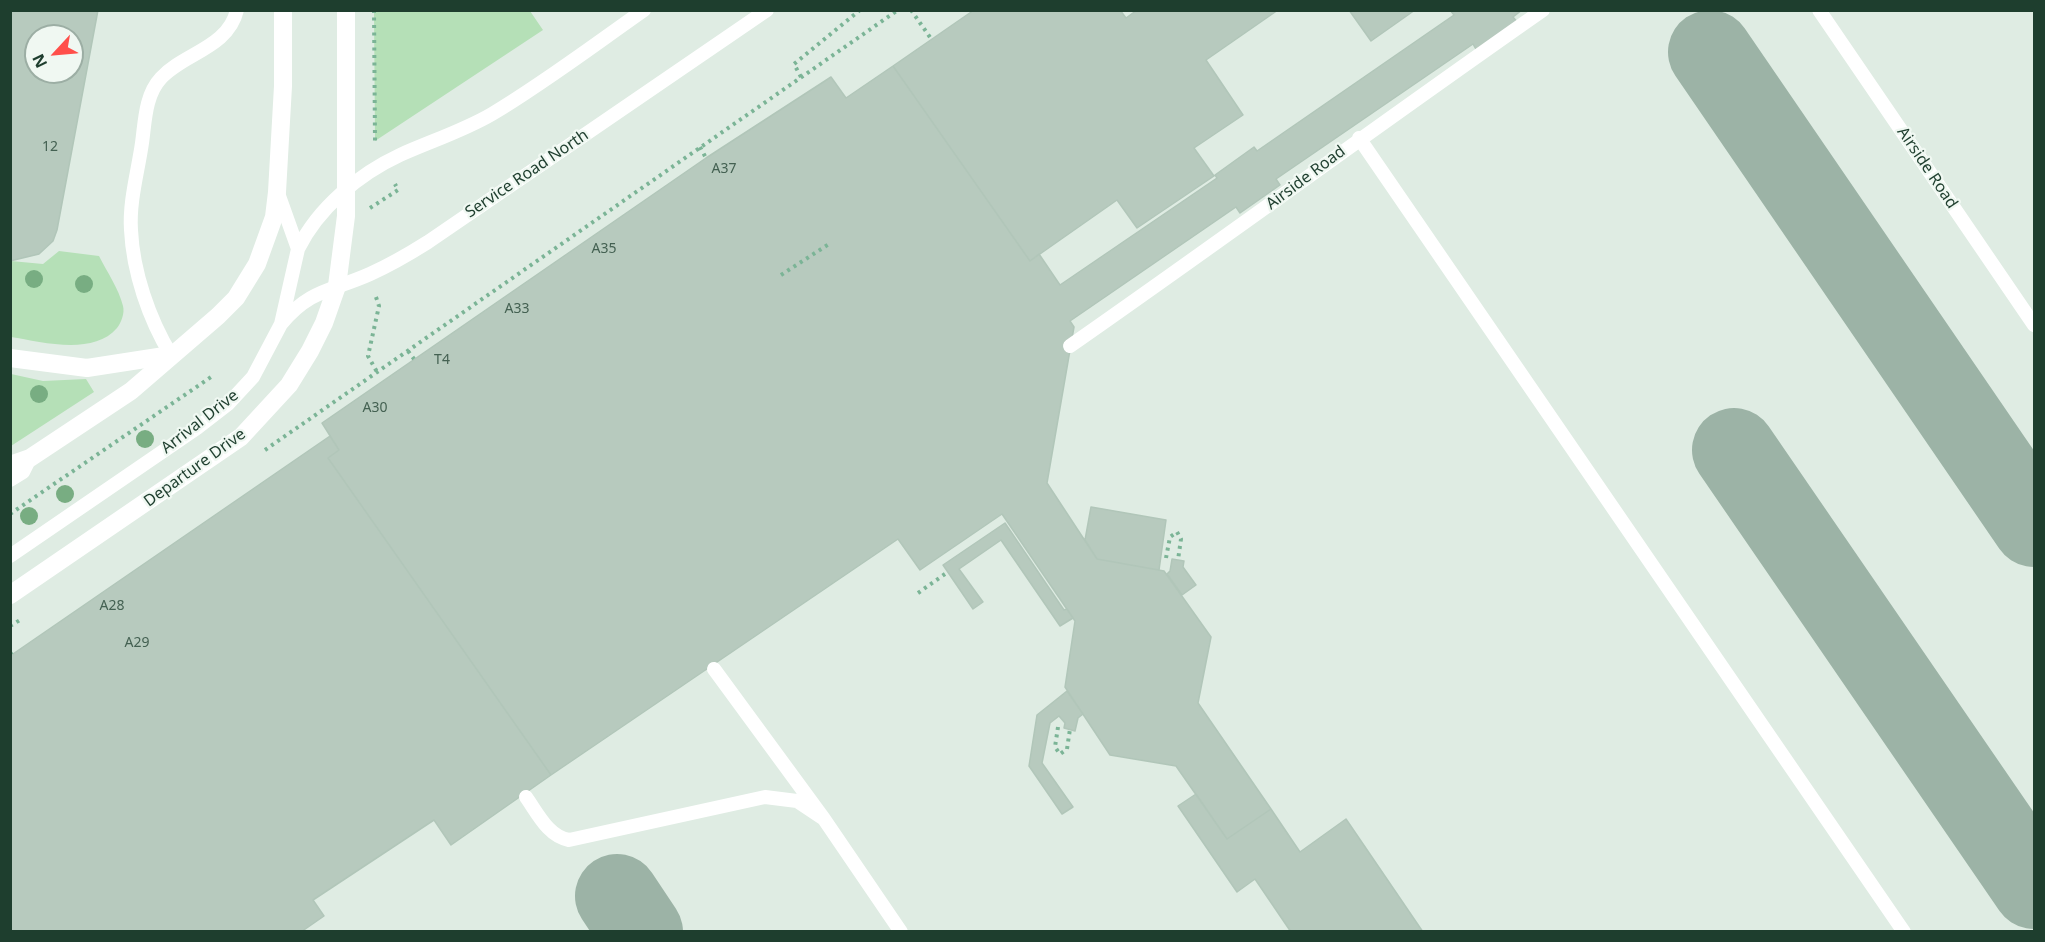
<!DOCTYPE html>
<html>
<head>
<meta charset="utf-8">
<style>
  body { margin:0 }
  #map { position:relative; width:2045px; height:942px; overflow:hidden; background:#dfece3; font-family:"Noto Sans",sans-serif }
  canvas { display:block }
  .frame { position:absolute; inset:0; border:12px solid #1e3e2e; pointer-events:none }
  .north { position:absolute; left:24px; top:24px; width:60px; height:60px; box-sizing:border-box; background:#f0f8f2; border:2px solid #9caea4; border-radius:50%; rotate:244deg; font-size:16px; font-weight:700; line-height:24px; text-align:center; color:#1e3e2e }
  .north::after { content:''; display:block; margin:auto; width:21px; height:27px; background:#ff4f4a; clip-path:polygon(50% 0,100% 100%,50% 72%,0 100%) }
</style>
</head>
<body>
<div id="map">
<canvas width="2045" height="942"></canvas>
<div class="frame"></div>
<div class="north">N</div>
</div>
<script>
const ctx = document.querySelector('canvas').getContext('2d');
ctx.lineJoin = 'round';
function paint(path, color) {
  ctx.fillStyle = color;
  ctx.fill(path, 'evenodd');
}
function strokePath(path, color, width, dash) {
  ctx.strokeStyle = color;
  ctx.lineWidth = width;
  ctx.lineCap = dash ? 'butt' : 'round';
  ctx.setLineDash(dash || []);
  ctx.stroke(path);
}
function write(font, color, halo, rows, align = 'center') {
  ctx.font = font + ' "Noto Sans",sans-serif';
  ctx.lineWidth = 4.5;
  ctx.setLineDash([]);
  ctx.textBaseline = 'middle';
  ctx.strokeStyle = halo;
  ctx.fillStyle = color;
  for (const [text, x, y, turn = 0] of rows) {
    ctx.save();
    ctx.translate(x, y);
    ctx.rotate((+turn || 0) * Math.PI / 180);
    ctx.textAlign = isNaN(turn) ? turn : align;
    if (halo) ctx.strokeText(text, 0, 0);
    ctx.fillText(text, 0, 0);
    ctx.restore();
  }
}
paint(new Path2D(`
  M 374,11 L 530,11 L 543,30 L 375,141 Z
  M 59,251 L 99,256 C 107,272 119,289 123,306 C 125,313 121,323 117,328 C 93,356 42,342 11,337 L 11,261 L 43,264 Z
  M 11,374 L 43,381 L 86,379 L 94,392 L 11,446 Z`), '#b5e0b7');
strokePath(new Path2D(`
  M 1710,52 L 2034,525
  M 1734,450 L 2034,887
  M 617,896 L 641,932`), '#9cb3a6', 84);
const building = new Path2D(`
  M 10,10 L 98,10 L 57,230 L 53,241 L 39,254 L 10,261 ZM 36,36 L 72,36 L 72,72 L 36,72 Z
  M 974,10 L 1120,10 L 1126,18 L 1137,10 L 1278,10 L 1206,60 L 1243,115 L 1194,148 L 1214,176 L 1137,228 L 1117,200 L 1030,261 L 893,66 Z
  M 1349,10 L 1415,10 L 1371,41 Z
  M 1450,10 L 1522,10 L 1513,17 L 1518,23 L 1477,51 L 1473,44 L 1276,179 L 1280,185 L 1240,213 L 1236,207 L 1070,321 L 1074,327 L 1047,483 L 1097,559 L 1164,571 L 1211,637 L 1198,703 L 1271,809 L 1227,839 L 1176,766 L 1110,755 L 1065,687 L 1075,621 L 1002,514 L 920,570 L 898,539 L 551,775 L 328,458 L 339,450 L 322,423 L 706,158 L 831,77 L 846,98 L 893,66 L 1030,261 L 1039,254 L 1060,285 L 1217,178 L 1215,175 L 1254,147 L 1257,151 L 1454,15 Z
  M 330,436 L 339,450 L 328,458 L 551,775 L 451,845 L 434,820 L 313,900 L 324,916 L 301,932 L 10,932 L 10,656 Z
  M 1091,507 L 1166,520 L 1159,570 L 1097,559 L 1085,540 Z
  M 1005,523 L 1064,610 L 1067,609 L 1073,618 L 1060,626 L 1001,540 L 959,569 L 983,602 L 973,609 L 943,565 Z
  M 1172,559 L 1184,561 L 1183,567 L 1196,585 L 1182,595 L 1167,574 L 1170,571 Z
  M 1067,691 L 1083,714 L 1078,718 L 1075,731 L 1064,728 L 1065,723 L 1059,716 L 1050,723 L 1042,763 L 1073,807 L 1062,814 L 1029,766 L 1037,715 Z
  M 1196,794 L 1227,839 L 1271,809 L 1300,852 L 1346,819 L 1423,932 L 1291,932 L 1255,879 L 1237,892 L 1178,806 Z`);
paint(building, '#b7cabe');
strokePath(building, '#b1c6b9', 1.5);
strokePath(new Path2D(`
  M 374,10 L 375,142
  M 911,10 L 932,40
  M 801,77 L 794,64 L 860,10
  M 700,147 L 706,158
  M 370,208 L 398,190 L 395,184
  M 781,275 L 829,244
  M 376,297 L 379,306 L 368,356 L 377,372
  M 408,351 L 414,359
  M 265,450 L 898,10
  M 10,514 L 211,377
  M 1166,558 L 1170,537 L 1177,532 L 1181,539 L 1178,560
  M 918,593 L 945,574
  M 10,626 L 20,620
  M 10,652 L 12,655
  M 1058,727 L 1055,747 L 1060,754 L 1067,749 L 1070,729`), '#7bb496', 4, [3, 4.5]);
strokePath(new Path2D(`
  M 1819,10 L 2034,325
  M 1359,138 L 1904,932
  M 298,249 C 318,208 359,174 400,155 C 431,141 463,131 492,114 C 544,83 594,45 644,10
  M 281,324 C 310,289 332,291 370,274 C 390,265 409,254 428,242 L 767,10
  M 1070,346 C 1229,235 1384,121 1543,10
  M 171,355 C 149,319 133,272 131,230 C 129,202 138,171 142,143 C 145,122 145,95 161,78 C 184,53 228,48 237,10
  M 10,480 L 23,472 L 30,458
  M 10,556 L 197,428 L 228,404 L 253,377 L 281,324 L 298,249 L 278,193
  M 714,669 L 824,819 L 901,932
  M 526,797 C 538,814 548,836 569,840 L 765,797 L 797,801 L 824,819`), '#fff', 14);
strokePath(new Path2D(`
  M 10,358 L 87,368 L 171,355`), '#fff', 18);
strokePath(new Path2D(`
  M 10,465 L 30,458 L 131,391 L 218,316 L 236,298 L 257,264 L 274,217 L 277,192 L 283,86 L 283,10`), '#fff', 18);
strokePath(new Path2D(`
  M 10,595 L 241,437 L 289,385 L 310,351 L 324,323 L 337,286 L 346,216 L 346,10`), '#fff', 18);
ctx.fillStyle = '#78ad82';
for (const [x, y] of [
  [34,279],
  [84,284],
  [39,394],
  [145,439],
  [65,494],
  [29,516]
]) {
  ctx.beginPath();
  ctx.arc(x, y, 9, 0, 2 * Math.PI);
  ctx.fill();
}
write('14px', '#446152', null, [
  ["12",50,147],
  ["A37",724,169],
  ["A35",604,249],
  ["A33",517,309],
  ["T4",442,360],
  ["A30",375,408],
  ["A28",112,606],
  ["A29",137,643]
]);
write('16px', '#1e3e2e', '#f0f8f2', [
  ["Airside Road",1927,168,56],
  ["Service Road North",527,174,-34],
  ["Airside Road",1306,178,-37],
  ["Arrival Drive",200,422,-38],
  ["Departure Drive",195,468,-36]
]);
</script>
</body>
</html>
